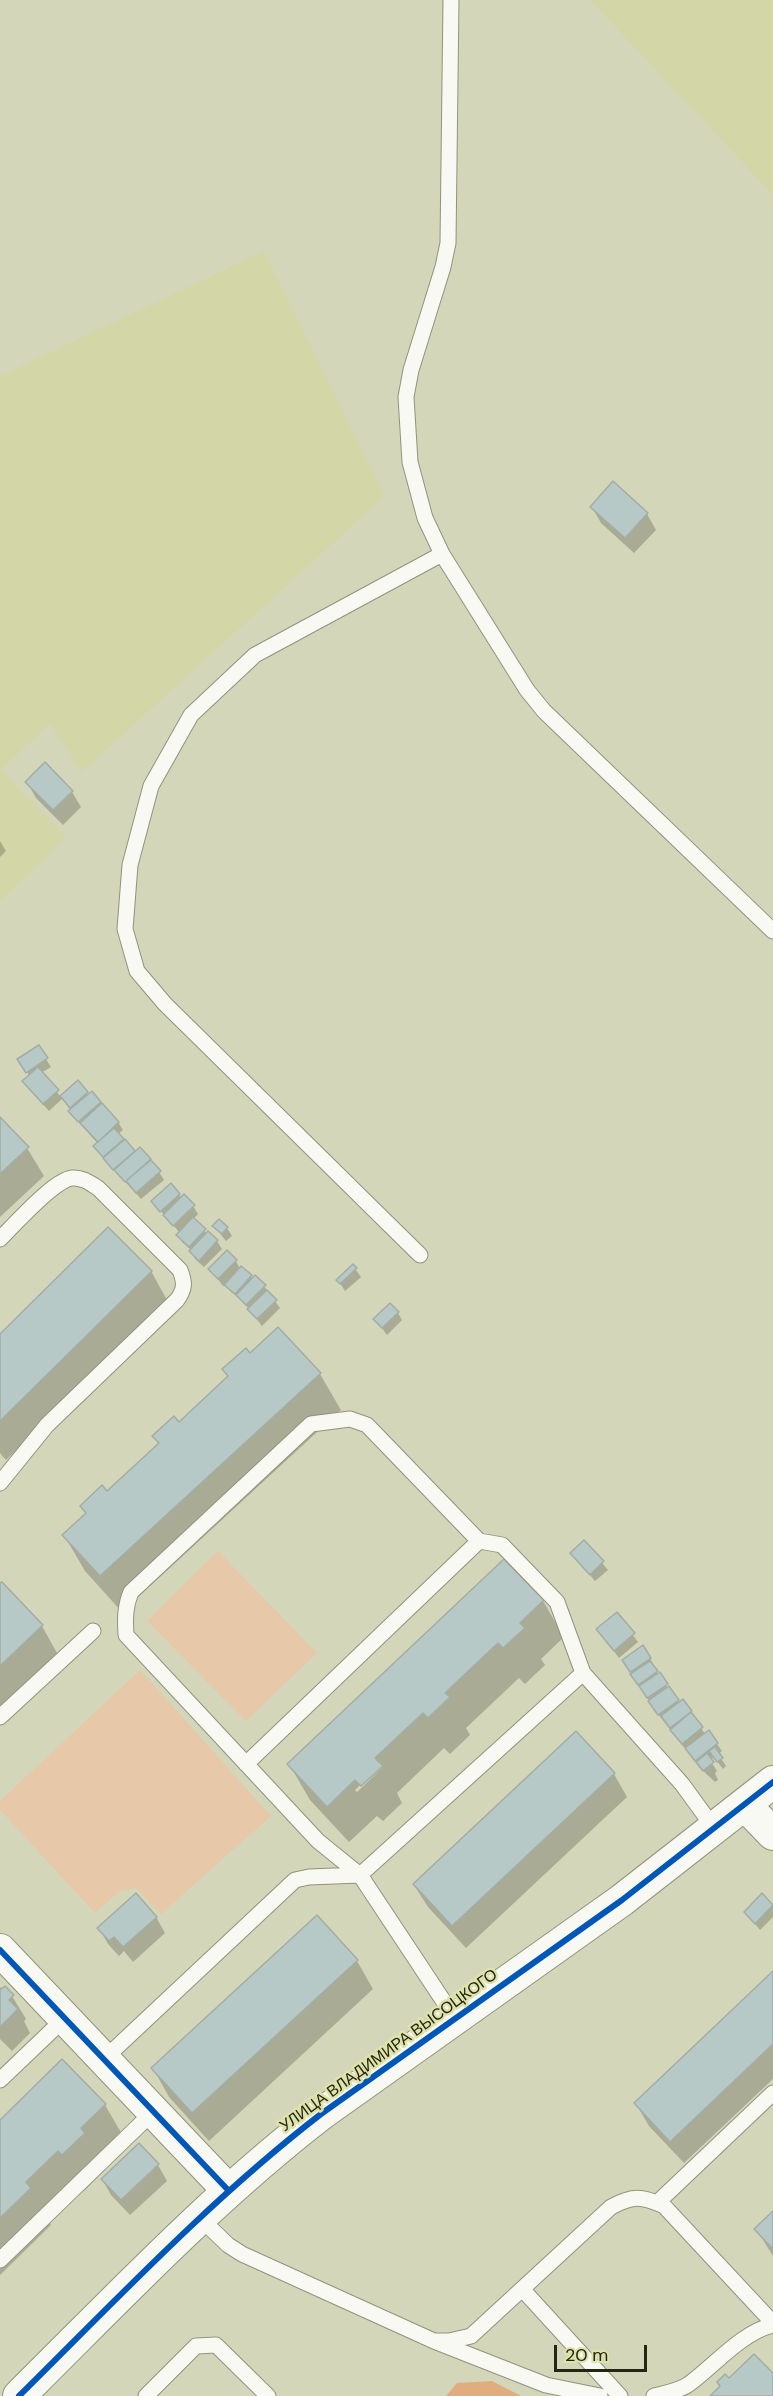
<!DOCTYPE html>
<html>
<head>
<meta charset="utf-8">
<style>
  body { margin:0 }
  #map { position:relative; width:773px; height:2396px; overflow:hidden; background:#d4d6b9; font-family:"DM Sans",sans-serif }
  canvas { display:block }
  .scale { position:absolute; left:554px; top:2345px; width:93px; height:27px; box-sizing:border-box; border:3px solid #252611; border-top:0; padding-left:8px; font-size:18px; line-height:21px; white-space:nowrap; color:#252611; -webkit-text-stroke:4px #dee3ac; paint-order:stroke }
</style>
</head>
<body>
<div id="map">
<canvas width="773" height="2396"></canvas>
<div class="scale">20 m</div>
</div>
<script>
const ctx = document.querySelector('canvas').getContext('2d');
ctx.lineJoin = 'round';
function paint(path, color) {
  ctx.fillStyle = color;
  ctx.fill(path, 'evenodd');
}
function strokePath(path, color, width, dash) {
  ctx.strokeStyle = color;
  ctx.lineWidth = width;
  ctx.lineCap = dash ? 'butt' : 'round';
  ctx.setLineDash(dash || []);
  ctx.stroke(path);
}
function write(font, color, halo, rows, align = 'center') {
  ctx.font = font + ' "DM Sans",sans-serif';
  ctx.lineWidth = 5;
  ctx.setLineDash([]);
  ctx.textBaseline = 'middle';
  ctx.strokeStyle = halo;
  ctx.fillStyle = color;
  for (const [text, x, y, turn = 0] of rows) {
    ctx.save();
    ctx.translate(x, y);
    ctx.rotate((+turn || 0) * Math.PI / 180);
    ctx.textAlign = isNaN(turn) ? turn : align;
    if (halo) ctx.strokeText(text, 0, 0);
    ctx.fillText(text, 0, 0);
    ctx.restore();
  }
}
paint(new Path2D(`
  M 590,0 L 773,0 L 773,195 Z
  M 264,251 L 385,496 L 82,772 L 50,723 L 1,770 L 66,837 L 0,902 L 0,376 Z`), '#d3d7a7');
paint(new Path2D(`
  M 218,1551 L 317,1653 L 246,1721 L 147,1621 Z
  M 140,1670 L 271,1816 L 161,1914 L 136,1888 L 120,1891 L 95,1913 L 0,1810 L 0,1801 Z`), '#e7c8a8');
paint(new Path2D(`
  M 492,2381 L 521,2396 L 446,2396 L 457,2383 Z`), '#e1ad7f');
paint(new Path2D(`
  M 592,507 L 647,514 L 656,530 L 634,553 L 601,523 Z
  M 27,782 L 72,792 L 81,807 L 63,825 L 36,798 Z
  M 0,841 L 6,851 L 0,857 Z
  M 38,1047 L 51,1067 L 41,1073 L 61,1097 L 87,1093 L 88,1096 L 92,1093 L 118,1122 L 123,1130 L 118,1134 L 135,1153 L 140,1149 L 159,1172 L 164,1180 L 141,1199 L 100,1154 L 95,1146 L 98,1144 L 75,1118 L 63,1098 L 49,1111 L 29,1089 L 24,1082 L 30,1077 L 24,1067 Z
  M 0,1119 L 27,1148 L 44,1176 L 0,1217 Z
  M 179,1194 L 182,1199 L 193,1206 L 198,1214 L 193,1219 L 207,1234 L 208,1233 L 217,1241 L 222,1249 L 204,1267 L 195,1259 L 191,1250 L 182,1242 L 178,1235 L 180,1233 L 153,1202 Z
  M 214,1226 L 227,1228 L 232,1236 L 226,1241 Z
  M 236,1261 L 240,1269 L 264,1286 L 280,1308 L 262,1326 L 241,1299 L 231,1292 L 226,1284 L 223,1286 L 210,1269 Z
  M 353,1266 L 361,1277 L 345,1291 L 338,1280 Z
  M 151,1271 L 167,1300 L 6,1460 L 0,1453 L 0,1336 Z
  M 398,1313 L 402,1320 L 387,1335 L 375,1319 Z
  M 278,1329 L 320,1374 L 341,1410 L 122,1612 L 85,1571 L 64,1535 L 87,1514 L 82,1506 L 107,1493 L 159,1445 L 154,1436 L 179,1424 L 229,1377 L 224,1370 L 250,1355 Z
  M 584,1542 L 608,1570 L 595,1581 L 572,1553 Z
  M 2,1584 L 42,1626 L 58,1655 L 0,1710 L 0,1585 Z
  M 543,1601 L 564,1637 L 541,1659 L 545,1665 L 525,1684 L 519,1678 L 466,1728 L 470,1735 L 450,1754 L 444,1748 L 397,1793 L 402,1803 L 383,1821 L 377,1816 L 349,1842 L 310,1800 L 289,1764 ZM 382,1764 L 382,1768 L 357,1792 L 355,1790 Z
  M 617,1614 L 638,1642 L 619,1658 L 598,1630 Z
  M 650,1658 L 654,1666 L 653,1667 L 679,1704 L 683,1701 L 705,1734 L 717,1744 L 722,1751 L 718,1754 L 726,1766 L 723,1769 L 714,1757 L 710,1760 L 717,1771 L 715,1773 L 718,1780 L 715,1782 L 700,1768 L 654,1709 L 624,1660 Z
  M 576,1733 L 614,1774 L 627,1797 L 466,1948 L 428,1907 L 414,1885 Z
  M 762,1895 L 773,1905 L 773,1917 L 760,1930 L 746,1913 Z
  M 156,1917 L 165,1933 L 133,1962 L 124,1951 L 119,1956 L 108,1944 L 99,1928 Z
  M 357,1961 L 373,1989 L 209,2141 L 169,2097 L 153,2068 Z
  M 773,1973 L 773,2079 L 684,2163 L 649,2126 L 636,2104 Z
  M 0,1990 L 12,1996 L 26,2019 L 24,2021 L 30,2033 L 12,2051 L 0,2039 Z
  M 105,2105 L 126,2141 L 102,2164 L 105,2170 L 84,2191 L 79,2187 L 47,2218 L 51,2225 L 0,2275 L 0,2122 Z
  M 139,2145 L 158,2165 L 167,2181 L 130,2215 L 111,2195 L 102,2179 Z
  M 773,2213 L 773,2256 L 756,2229 Z`), '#0003');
const building = new Path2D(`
  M 613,481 L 648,513 L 625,538 L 590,507 Z
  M 45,762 L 73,791 L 53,810 L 25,782 Z
  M 39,1045 L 48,1058 L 26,1073 L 17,1059 Z
  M 38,1067 L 59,1090 L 43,1104 L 22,1081 Z
  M 78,1080 L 88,1092 L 70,1108 L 60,1096 Z
  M 92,1091 L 101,1102 L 78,1122 L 68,1111 Z
  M 102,1103 L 119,1122 L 98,1142 L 80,1123 Z
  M 0,1117 L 29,1147 L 0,1174 Z
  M 114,1128 L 124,1139 L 103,1157 L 93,1146 Z
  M 125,1139 L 135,1151 L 113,1170 L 103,1158 Z
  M 140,1147 L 151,1159 L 125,1182 L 114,1170 Z
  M 151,1160 L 161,1171 L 136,1193 L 126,1181 Z
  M 171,1183 L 180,1194 L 160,1212 L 151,1201 Z
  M 184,1194 L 195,1205 L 173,1226 L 163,1215 Z
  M 193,1217 L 206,1229 L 189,1247 L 176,1235 Z
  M 219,1219 L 228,1227 L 222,1234 L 212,1226 Z
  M 108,1227 L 152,1271 L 0,1421 L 0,1334 Z
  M 208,1231 L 218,1240 L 199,1261 L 189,1251 Z
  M 227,1250 L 237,1260 L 218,1279 L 208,1269 Z
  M 353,1264 L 357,1268 L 340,1284 L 336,1280 Z
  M 241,1266 L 252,1275 L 235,1294 L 224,1285 Z
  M 255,1275 L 266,1285 L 246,1305 L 236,1295 Z
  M 267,1290 L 277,1300 L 257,1319 L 247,1309 Z
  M 390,1303 L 399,1312 L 382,1328 L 373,1319 Z
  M 278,1327 L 321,1373 L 100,1576 L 62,1535 L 86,1513 L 80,1506 L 102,1485 L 107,1491 L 159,1443 L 152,1436 L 174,1416 L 179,1422 L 228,1376 L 222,1369 L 246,1348 L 250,1353 Z
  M 584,1540 L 604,1561 L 590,1575 L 570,1553 Z
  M 504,1559 L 544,1600 L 520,1623 L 525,1628 L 503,1648 L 498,1643 L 445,1693 L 450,1697 L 428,1718 L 423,1713 L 375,1758 L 383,1766 L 361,1786 L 355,1780 L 327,1807 L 287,1764 Z
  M 2,1582 L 43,1625 L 0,1666 L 0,1583 Z
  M 617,1612 L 635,1633 L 614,1651 L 596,1629 Z
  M 643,1645 L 651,1658 L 630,1672 L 622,1660 Z
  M 650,1661 L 658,1671 L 638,1685 L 630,1674 Z
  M 660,1672 L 668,1684 L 647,1698 L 639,1686 Z
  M 669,1686 L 679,1700 L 658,1715 L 648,1701 Z
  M 683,1699 L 692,1711 L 670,1728 L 661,1716 Z
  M 691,1712 L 703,1727 L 682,1744 L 670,1730 Z
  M 709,1730 L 718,1743 L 695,1761 L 685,1748 Z
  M 576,1731 L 615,1773 L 452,1926 L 413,1884 Z
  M 715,1747 L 723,1758 L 717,1762 L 709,1751 Z
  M 707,1753 L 714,1762 L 703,1771 L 696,1762 Z
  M 136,1893 L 157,1917 L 123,1947 L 114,1937 L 109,1941 L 97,1928 Z
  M 762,1893 L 773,1905 L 755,1924 L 744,1912 Z
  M 317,1915 L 358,1960 L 192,2113 L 151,2068 Z
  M 773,1971 L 773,2044 L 670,2142 L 634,2103 Z
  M 5,1986 L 14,1995 L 9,2000 L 18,2009 L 0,2027 L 0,1988 L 1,1989 Z
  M 62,2059 L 106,2104 L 81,2128 L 85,2133 L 62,2155 L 58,2151 L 26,2182 L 31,2188 L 0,2218 L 0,2120 Z
  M 139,2143 L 159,2164 L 121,2200 L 101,2179 Z
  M 773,2211 L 773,2249 L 754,2229 Z
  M 754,2354 L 773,2373 L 773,2396 L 710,2396 L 720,2386 L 717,2382 L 725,2374 L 729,2378 Z`);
paint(building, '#b6c9c6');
strokePath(building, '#a2ada5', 1.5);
const service = new Path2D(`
  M 451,0 L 448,243 L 443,267 L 411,370 L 406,397 L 410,462 L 425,518 L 442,554 L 527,690 L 544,711 L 773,931
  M 0,1239 C 14,1225 54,1180 72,1178 C 82,1177 90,1183 98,1188 L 180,1270 C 185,1283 185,1289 177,1300 L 47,1425 L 0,1483
  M 420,1255 L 165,1004 L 137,971 L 125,929 L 130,865 L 151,786 L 191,715 L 255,655 L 442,554
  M 479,1541 L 502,1545 L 557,1602 L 583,1673
  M 0,1717 L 93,1631
  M 456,2020 L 360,1875 L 583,1673 L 682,1784 L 714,1828
  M 103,2060 L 295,1880 L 309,1877 L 360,1875 L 318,1841 L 126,1635 C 125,1619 125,1606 131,1592 L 311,1424 L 350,1419 L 367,1425 L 479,1541 L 246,1764
  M 0,2080 L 65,2018
  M 657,2203 L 773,2093
  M 199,2217 L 228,2245 L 242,2254 L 434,2341 L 546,2385 L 600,2396
  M 0,2260 L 153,2112
  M 523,2290 L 620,2396
  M 434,2341 L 449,2341 L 471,2336 L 611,2207 C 633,2195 642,2196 664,2206 L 773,2323
  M 146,2396 L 196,2346 L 216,2345 L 268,2396
  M 654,2396 C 665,2393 680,2391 689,2384 C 714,2366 742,2332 773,2325`);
const minor = new Path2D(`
  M 745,1805 L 773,1834
  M 0,1950 L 229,2191
  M 19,2396 C 117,2299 212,2198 321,2114 L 622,1900 L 773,1782`);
strokePath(service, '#91937c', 17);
strokePath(minor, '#91937c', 34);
strokePath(service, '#f9f9f4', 15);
strokePath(minor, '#f9f9f4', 32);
strokePath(new Path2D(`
  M 0,1950 L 229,2191
  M 19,2396 C 117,2299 212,2198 321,2114 L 622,1900 L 773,1782`), '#0057b8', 6);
write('16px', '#252611', '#dee3ac', [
  ["УЛИЦА ВЛАДИМИРА ВЫСОЦКОГО",389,2051,-36]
]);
</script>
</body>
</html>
